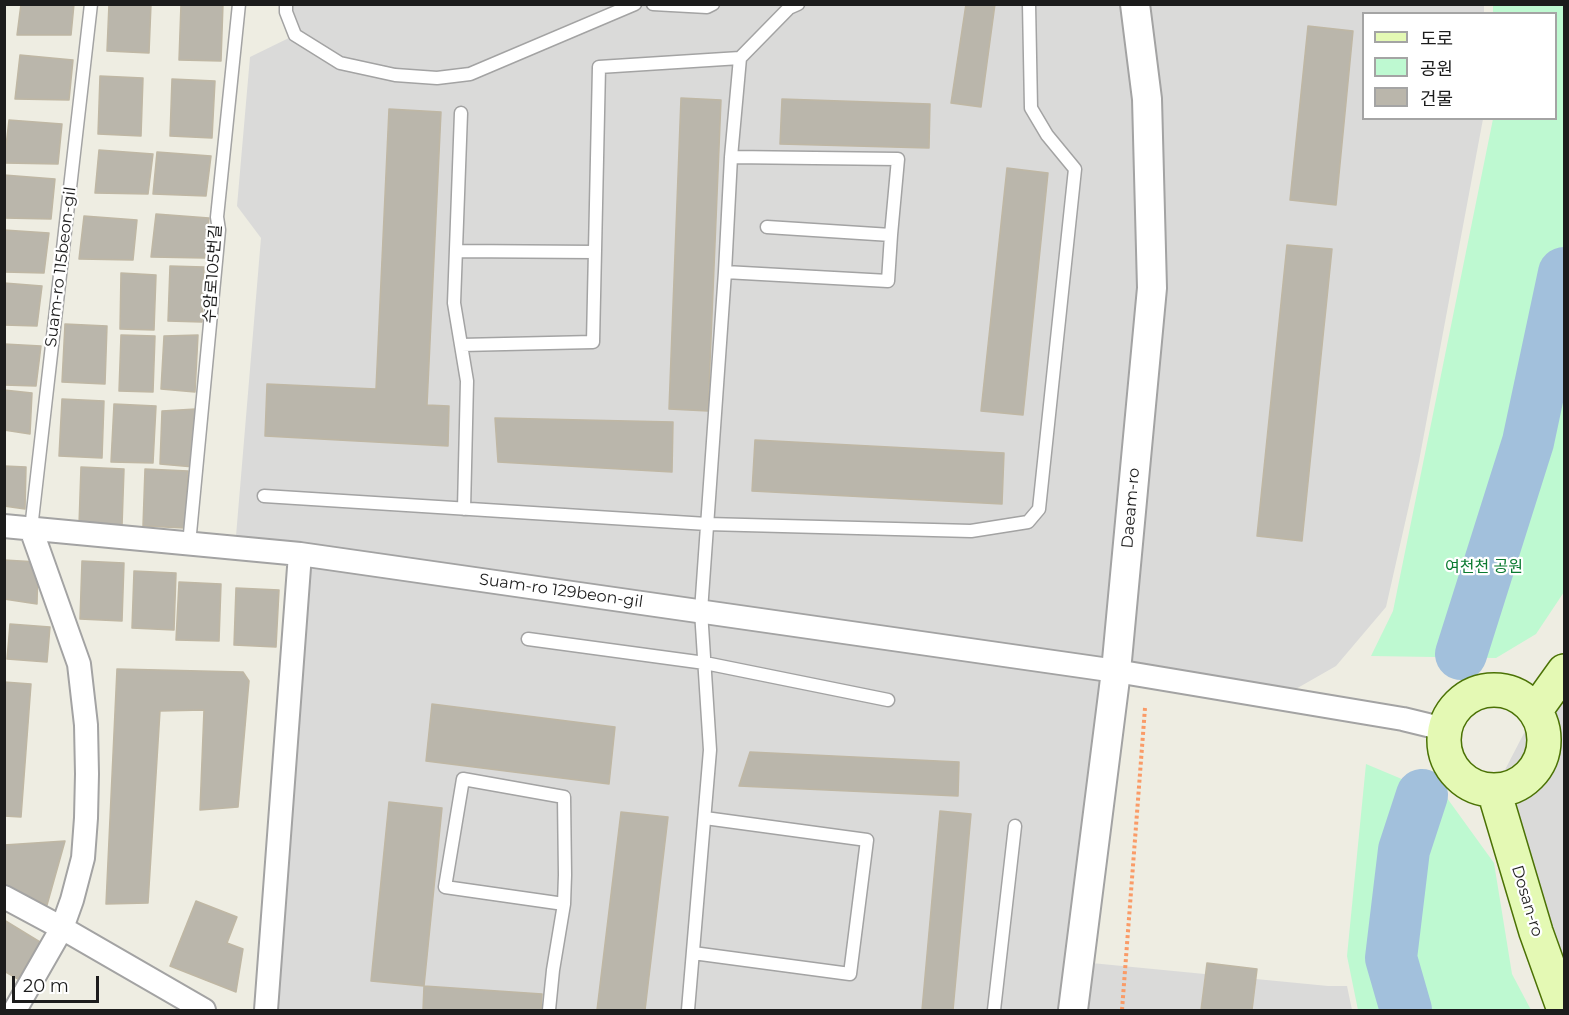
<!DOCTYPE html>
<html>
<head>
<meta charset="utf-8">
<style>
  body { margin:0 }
  #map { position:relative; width:1569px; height:1015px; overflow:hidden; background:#eeede2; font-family:Montserrat,"Noto Sans KR",sans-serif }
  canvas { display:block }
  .frame { position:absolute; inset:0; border:6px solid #1c1c1c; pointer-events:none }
  .legend { position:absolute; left:1362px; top:12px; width:195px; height:108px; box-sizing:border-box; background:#fff; border:2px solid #a4a4a4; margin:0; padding:8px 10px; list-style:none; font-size:18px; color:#1c1c1c }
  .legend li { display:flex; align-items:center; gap:12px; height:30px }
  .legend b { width:30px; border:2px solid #a4a4a4 }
  .scale { position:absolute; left:12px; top:976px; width:87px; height:27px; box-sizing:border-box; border:3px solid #1c1c1c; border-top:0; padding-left:8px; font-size:18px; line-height:21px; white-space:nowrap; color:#1c1c1c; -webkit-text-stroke:4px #fff; paint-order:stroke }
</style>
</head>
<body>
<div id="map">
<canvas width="1569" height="1015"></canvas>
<div class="frame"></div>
<ul class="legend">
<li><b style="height:8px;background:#e4f9b4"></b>도로</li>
<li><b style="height:16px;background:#bef9d1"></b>공원</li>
<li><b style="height:16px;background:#bab6ab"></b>건물</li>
</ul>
<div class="scale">20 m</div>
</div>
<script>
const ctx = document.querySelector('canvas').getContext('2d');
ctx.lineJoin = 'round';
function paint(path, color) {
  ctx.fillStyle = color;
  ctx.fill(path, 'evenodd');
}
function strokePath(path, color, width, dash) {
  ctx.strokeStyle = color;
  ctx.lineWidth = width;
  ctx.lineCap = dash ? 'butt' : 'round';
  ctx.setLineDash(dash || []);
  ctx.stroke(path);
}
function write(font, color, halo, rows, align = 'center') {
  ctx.font = font + ' Montserrat,"Noto Sans KR",sans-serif';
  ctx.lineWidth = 4.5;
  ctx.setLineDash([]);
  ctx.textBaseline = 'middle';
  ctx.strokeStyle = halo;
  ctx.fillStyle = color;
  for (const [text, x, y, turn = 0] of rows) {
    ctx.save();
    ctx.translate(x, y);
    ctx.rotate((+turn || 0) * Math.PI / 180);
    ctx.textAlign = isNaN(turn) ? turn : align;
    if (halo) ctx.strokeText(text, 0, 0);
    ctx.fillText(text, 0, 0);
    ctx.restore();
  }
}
paint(new Path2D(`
  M 286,5 L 1484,5 L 1484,13 L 1364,14 L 1364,118 L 1483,119 L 1419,461 L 1386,607 L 1336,666 L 1280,698 L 1116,671 L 1081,962 L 1328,986 L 1347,986 L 1352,1010 L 266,1010 L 300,554 L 235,548 L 261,238 L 237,206 L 250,57 L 295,35 Z
  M 1564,671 L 1564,1010 L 1494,791 L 1536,710 Z`), '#dadad9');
paint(new Path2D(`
  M 1493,5 L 1564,5 L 1564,592 L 1536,634 L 1496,658 L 1371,656 L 1393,611 L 1493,119 L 1556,118 L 1556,14 L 1493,13 Z
  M 1366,764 L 1447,798 L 1494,863 L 1512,974 L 1531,1010 L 1358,1010 L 1347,956 Z`), '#bef9d1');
strokePath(new Path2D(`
  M 1461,654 L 1528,442 L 1564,273
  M 1406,1010 L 1391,958 L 1404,850 L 1422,795`), '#a2c0dc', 52);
const building = new Path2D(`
  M 21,4 L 74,4 L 71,35 L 17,35 Z
  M 109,4 L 151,4 L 149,53 L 107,51 Z
  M 181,4 L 223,4 L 221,61 L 179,60 Z
  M 966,4 L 995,4 L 981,107 L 951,103 Z
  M 1308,26 L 1353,31 L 1336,205 L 1290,200 Z
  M 20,55 L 73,60 L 69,100 L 15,99 Z
  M 100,76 L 143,78 L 141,136 L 98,134 Z
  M 172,79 L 215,81 L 212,138 L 170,136 Z
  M 681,98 L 721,100 L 708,411 L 669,409 Z
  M 782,99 L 930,104 L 929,148 L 780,144 Z
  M 389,109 L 441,112 L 427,405 L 449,406 L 448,446 L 265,436 L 267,384 L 376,389 Z
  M 9,120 L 62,124 L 58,164 L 4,163 Z
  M 99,150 L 153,154 L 148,194 L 95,193 Z
  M 157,152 L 211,156 L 206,196 L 153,194 Z
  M 1007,168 L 1048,173 L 1023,415 L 981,411 Z
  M 4,175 L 55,179 L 51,219 L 4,218 Z
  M 156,214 L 209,218 L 205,258 L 151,257 Z
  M 84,216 L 137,220 L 133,260 L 79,259 Z
  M 4,230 L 49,233 L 44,273 L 4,272 Z
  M 1287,245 L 1332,249 L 1302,541 L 1257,536 Z
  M 170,266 L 204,267 L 202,322 L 168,321 Z
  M 121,273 L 156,275 L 154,330 L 120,329 Z
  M 4,283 L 42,286 L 37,326 L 4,325 Z
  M 65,324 L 107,326 L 105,384 L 62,382 Z
  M 121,335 L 155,336 L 153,392 L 119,391 Z
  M 198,335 L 195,392 L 161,389 L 164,336 Z
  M 4,344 L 41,346 L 36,386 L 4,385 Z
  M 4,390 L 32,393 L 30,434 L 4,430 Z
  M 62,399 L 104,401 L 102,458 L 59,456 Z
  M 114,404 L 156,406 L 153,463 L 111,462 Z
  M 196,409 L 194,467 L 160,464 L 162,411 Z
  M 495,418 L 673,422 L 672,472 L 498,462 Z
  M 755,440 L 1004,453 L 1002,504 L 752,491 Z
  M 4,466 L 26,467 L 25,509 L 4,506 Z
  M 81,467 L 124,469 L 122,526 L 79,525 Z
  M 145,469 L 188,471 L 185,528 L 143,526 Z
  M 4,560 L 38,562 L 37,604 L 4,599 Z
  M 82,561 L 124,563 L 122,621 L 80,619 Z
  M 134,571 L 176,573 L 174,630 L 132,628 Z
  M 179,582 L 221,584 L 219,641 L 176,640 Z
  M 236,588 L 279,590 L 276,647 L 234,645 Z
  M 10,624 L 50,627 L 47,662 L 7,659 Z
  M 117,669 L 243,672 L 249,681 L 238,807 L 200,810 L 204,710 L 160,711 L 148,903 L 106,904 Z
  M 4,682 L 31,684 L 21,817 L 4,816 Z
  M 432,704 L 615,727 L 609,784 L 426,761 Z
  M 750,752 L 959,762 L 958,796 L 739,786 Z
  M 389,802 L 442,808 L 424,986 L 371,981 Z
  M 940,811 L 971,814 L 953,1010 L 922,1010 Z
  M 621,812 L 668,817 L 645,1010 L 597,1010 Z
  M 65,841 L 47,905 L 4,886 L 4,845 Z
  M 196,901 L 237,917 L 227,943 L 243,949 L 236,992 L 170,966 Z
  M 4,920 L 40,942 L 18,979 L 4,971 Z
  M 1207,963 L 1257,969 L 1252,1010 L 1201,1010 Z
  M 424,986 L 542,994 L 541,1010 L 423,1010 Z`);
paint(building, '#bab6ab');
strokePath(building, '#bfb7a4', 1.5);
const service = new Path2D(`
  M 286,4 L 286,12 L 295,35 L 340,63 L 395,75 L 437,78 L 470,74 L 635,4
  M 653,4 L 707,7 L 713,4
  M 461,113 L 454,303 L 467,381 L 464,509
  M 731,157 L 898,159 L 891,235
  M 456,251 L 595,252
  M 725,272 L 888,281 L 891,235 L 767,227
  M 461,345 L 593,342 L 599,67 L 740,58
  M 264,496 L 707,524 L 971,531 L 1028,522 L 1039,509 L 1075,169 L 1047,135 L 1031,108 L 1029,4
  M 31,529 L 91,4
  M 189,544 L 219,230 L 217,217 L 239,4
  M 528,639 L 705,663 L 888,700
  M 693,953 L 850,974 L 867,840 L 705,818
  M 549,1010 L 553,970 L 564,904 L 565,875 L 564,797 L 463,779 L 445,887 L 564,904
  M 688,1010 L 710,750 L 701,611 L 725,272 L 731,157 L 740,58 L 789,8 L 798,4
  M 994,1010 L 1015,826`);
const minor = new Path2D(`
  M 4,526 L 300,554 L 1116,671 L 1403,719 L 1444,729
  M 4,897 L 62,928 L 204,1010
  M 15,1010 L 62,928 L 72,900 L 83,858 L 86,818 L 87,774 L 86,725 L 79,664 L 31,529
  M 266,1010 L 300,554`);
const tertiary = new Path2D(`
  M 1073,1010 L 1116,671 L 1152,288 L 1147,99 L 1135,4`);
const secondary = new Path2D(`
  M1444 740a50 50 0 1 1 100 0a50 50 0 1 1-100 0Z
  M 1536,710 L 1564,671
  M 1494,791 L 1536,932 L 1564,1010`);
strokePath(service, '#a3a3a3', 15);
strokePath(minor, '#a3a3a3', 26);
strokePath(tertiary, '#a3a3a3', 32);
strokePath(secondary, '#4b7205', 36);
strokePath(new Path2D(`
  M 1122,1010 L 1145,708`), '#fa9b67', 4, [3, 3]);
strokePath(service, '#fff', 12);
strokePath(minor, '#fff', 22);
strokePath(tertiary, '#fff', 28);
strokePath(secondary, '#e4f9b4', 33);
write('16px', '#1c1c1c', '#fff', [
  ["Suam-ro 115beon-gil",61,267,-83],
  ["수암로105번길",213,274,-86],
  ["Daeam-ro",1131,508,-85],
  ["Suam-ro 129beon-gil",561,591,8],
  ["Dosan-ro",1527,901,73]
]);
write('16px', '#0b7a30', '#fff', [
  ["여천천 공원",1484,567]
]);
</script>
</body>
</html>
